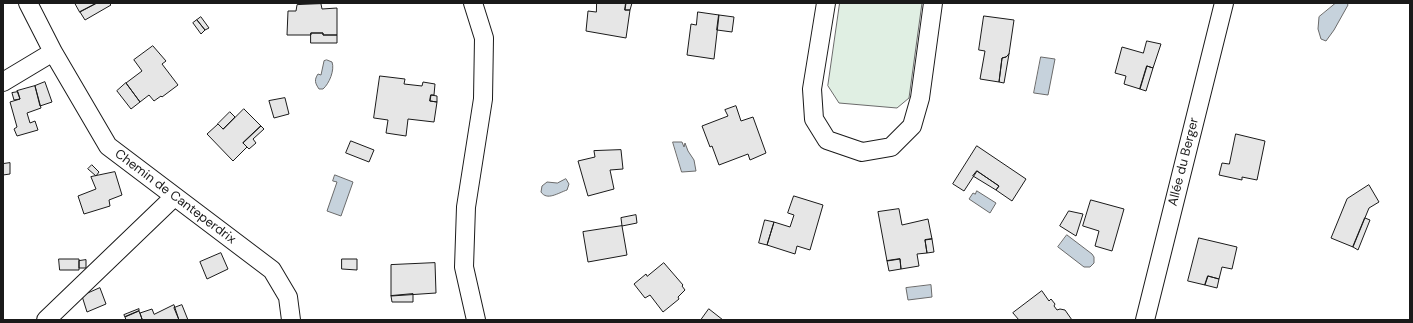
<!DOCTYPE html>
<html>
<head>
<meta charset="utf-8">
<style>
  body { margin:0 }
  #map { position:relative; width:1413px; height:323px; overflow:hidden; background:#fff; font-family:"DM Sans",sans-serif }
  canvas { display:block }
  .frame { position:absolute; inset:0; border:4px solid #1a1a1a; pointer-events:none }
</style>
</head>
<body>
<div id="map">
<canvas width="1413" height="323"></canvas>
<div class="frame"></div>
</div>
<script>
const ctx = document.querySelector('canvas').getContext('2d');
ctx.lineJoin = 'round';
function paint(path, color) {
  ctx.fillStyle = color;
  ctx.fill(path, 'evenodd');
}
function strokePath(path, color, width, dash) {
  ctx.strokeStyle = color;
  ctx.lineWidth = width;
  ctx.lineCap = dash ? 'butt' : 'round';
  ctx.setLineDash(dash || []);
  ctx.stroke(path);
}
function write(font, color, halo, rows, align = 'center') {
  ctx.font = font + ' "DM Sans",sans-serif';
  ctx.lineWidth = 3;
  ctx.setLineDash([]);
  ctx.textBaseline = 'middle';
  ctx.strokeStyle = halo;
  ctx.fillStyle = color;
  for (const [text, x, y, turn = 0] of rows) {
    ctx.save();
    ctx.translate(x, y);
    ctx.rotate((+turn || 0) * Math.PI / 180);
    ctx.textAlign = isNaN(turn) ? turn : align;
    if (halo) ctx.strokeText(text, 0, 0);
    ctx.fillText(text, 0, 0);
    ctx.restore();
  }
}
const green = new Path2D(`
  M 840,3 L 922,3 L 909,98 L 897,108 L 839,103 L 828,86 Z`);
paint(green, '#e0efe3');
strokePath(green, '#6a6a6a', 1);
const water = new Path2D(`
  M 1336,3 L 1347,3 L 1348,5 L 1334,30 L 1326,41 L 1321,39 L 1318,29 L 1319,17 Z
  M 1041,57 L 1055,59 L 1048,95 L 1034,93 Z
  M 327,60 L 332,62 C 335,70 329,84 323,89 L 319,89 C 315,83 314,80 318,74 L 321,75 L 324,61 Z
  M 673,142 L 682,142 L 684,147 L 685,143 L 688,151 L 694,160 L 696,171 L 682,172 Z
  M 335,175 L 353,182 L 341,216 L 327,211 L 337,182 L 333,181 Z
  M 566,179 L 569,184 L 567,190 C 558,193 547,201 541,192 L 542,186 L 547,182 L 557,183 Z
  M 977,191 L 996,203 L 990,213 L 969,199 L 973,193 L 975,194 Z
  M 1067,235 L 1092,254 L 1094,257 L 1094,263 L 1090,267 L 1084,267 L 1058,247 Z
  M 931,285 L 932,297 L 908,300 L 906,288 Z`);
paint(water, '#c6d2dc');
strokePath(water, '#6a6a6a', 1);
const building = new Path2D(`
  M 75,3 L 97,3 L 80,12 Z
  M 97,3 L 109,3 L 111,5 L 85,20 L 80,12 Z
  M 597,3 L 626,3 L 625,10 L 630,10 L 626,38 L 586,31 L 588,11 L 596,12 Z
  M 626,3 L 632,3 L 630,10 L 625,10 Z
  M 321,4 L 322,9 L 337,8 L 337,35 L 323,35 L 323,33 L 311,33 L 311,35 L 287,35 L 288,11 L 296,11 L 297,5 Z
  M 698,12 L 719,15 L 714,59 L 687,55 L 691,24 L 696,25 Z
  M 719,15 L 734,17 L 732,32 L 717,30 Z
  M 984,16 L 1014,20 L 1009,54 L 1006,57 L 1002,58 L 999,82 L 980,79 L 985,51 L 979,50 Z
  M 201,17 L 209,28 L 205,30 L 197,20 Z
  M 197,20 L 205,30 L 201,34 L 193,23 Z
  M 311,33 L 323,33 L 323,35 L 337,35 L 337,43 L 311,43 Z
  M 1147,41 L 1161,44 L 1153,68 L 1147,66 L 1140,89 L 1124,84 L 1126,76 L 1115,73 L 1122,47 L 1143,53 Z
  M 153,46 L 166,61 L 162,64 L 178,85 L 162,97 L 161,96 L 154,101 L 149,95 L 140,102 L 126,83 L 142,71 L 134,60 Z
  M 1009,54 L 1004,83 L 999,82 L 1002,58 L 1006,57 Z
  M 1147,66 L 1153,68 L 1146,91 L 1140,89 Z
  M 380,76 L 405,79 L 404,84 L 422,86 L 423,82 L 435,84 L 434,95 L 431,95 L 430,101 L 437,102 L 434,122 L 408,119 L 406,136 L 386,133 L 388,120 L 374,118 Z
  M 45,82 L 52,102 L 40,106 L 35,86 Z
  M 126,83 L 140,102 L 131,109 L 117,91 Z
  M 35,86 L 41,108 L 27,113 L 30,123 L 35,121 L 38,130 L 17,136 L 14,129 L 17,127 L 10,102 L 20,99 L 17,91 Z
  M 18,92 L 20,99 L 14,100 L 12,93 Z
  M 431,95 L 437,96 L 437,102 L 430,101 Z
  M 285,98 L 289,114 L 274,118 L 269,101 Z
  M 736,106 L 741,121 L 753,117 L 766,153 L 750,160 L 748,154 L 719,165 L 712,146 L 710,147 L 702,126 L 728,116 L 725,110 Z
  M 244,109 L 261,126 L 243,143 L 247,147 L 233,161 L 207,134 L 218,124 L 223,129 Z
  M 230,112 L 235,117 L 223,129 L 218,124 Z
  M 261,126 L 264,129 L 253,139 L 256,143 L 249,149 L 243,143 Z
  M 1236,134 L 1265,141 L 1257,180 L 1242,177 L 1242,180 L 1219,175 L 1222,163 L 1229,164 Z
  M 351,141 L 374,150 L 369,162 L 346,153 Z
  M 977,146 L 1026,179 L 1012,201 L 996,190 L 999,186 L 977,171 L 964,191 L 953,184 Z
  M 621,150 L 623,169 L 610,170 L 614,189 L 588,196 L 578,161 L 595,157 L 594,151 Z
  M 10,163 L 10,174 L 3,175 L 3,164 Z
  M 92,165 L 99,172 L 96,176 L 88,169 Z
  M 977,171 L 999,186 L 996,190 L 973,176 Z
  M 115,172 L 122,195 L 109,200 L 110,206 L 84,214 L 78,196 L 96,189 L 91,177 Z
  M 1369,185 L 1379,202 L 1369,208 L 1353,247 L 1331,238 L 1347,199 Z
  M 794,196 L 823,205 L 810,250 L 797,246 L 795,254 L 767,245 L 774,222 L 790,227 L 794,215 L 788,213 Z
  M 1091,200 L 1124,209 L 1112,251 L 1095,246 L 1099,231 L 1083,226 Z
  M 899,209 L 902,225 L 928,219 L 932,239 L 925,240 L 927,253 L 917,254 L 919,266 L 901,269 L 900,259 L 887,261 L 878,212 Z
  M 1069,211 L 1083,214 L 1076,236 L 1060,226 Z
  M 636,215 L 637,223 L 622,226 L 621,218 Z
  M 1365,218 L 1370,220 L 1358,250 L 1353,247 Z
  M 765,220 L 774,222 L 767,245 L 759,243 Z
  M 622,226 L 627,255 L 588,262 L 583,232 Z
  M 1199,238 L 1237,247 L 1232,269 L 1222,267 L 1219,279 L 1208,276 L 1205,285 L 1188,281 Z
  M 932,239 L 934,252 L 927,253 L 925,240 Z
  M 221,253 L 228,269 L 207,279 L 200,262 Z
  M 59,259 L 79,259 L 79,270 L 60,270 Z
  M 342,259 L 357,259 L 357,270 L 342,269 Z
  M 900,259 L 901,269 L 889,271 L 887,261 Z
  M 86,260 L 86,268 L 79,268 L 79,261 Z
  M 435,263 L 436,293 L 391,296 L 391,265 Z
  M 664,263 L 683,285 L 682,286 L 685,290 L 678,297 L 679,299 L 663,312 L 650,295 L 645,298 L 634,284 L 646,274 L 647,276 Z
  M 1208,276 L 1219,279 L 1217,288 L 1205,285 Z
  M 100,288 L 106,304 L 87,312 L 82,296 Z
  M 1042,291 L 1049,301 L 1051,299 L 1055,304 L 1054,306 L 1057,310 L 1060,309 L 1065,310 L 1072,320 L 1019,320 L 1013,313 Z
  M 413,294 L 413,302 L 392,302 L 391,296 Z
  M 174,305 L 179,320 L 139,320 L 142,319 L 140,313 L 152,309 L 154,314 Z
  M 182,305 L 188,320 L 179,320 L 174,308 Z
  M 139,309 L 139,311 L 125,317 L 124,315 Z
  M 709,309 L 723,320 L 701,320 Z
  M 139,311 L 142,319 L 139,320 L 126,320 L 125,317 Z`);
paint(building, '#e6e6e6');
strokePath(building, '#1a1a1a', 1);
const minor = new Path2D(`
  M 28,3 L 53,52 L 108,146 L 272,270 L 288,297 L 291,320
  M 473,3 L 484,38 L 483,99 L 466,207 L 464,267 L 476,320
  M 826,3 L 812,89 L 814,119 L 827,140 L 862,152 L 891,147 L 912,126 L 920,98 L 933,3
  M 3,82 L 53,52
  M 46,320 L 174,197
  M 1145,320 L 1224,3`);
strokePath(minor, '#1a1a1a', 20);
strokePath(minor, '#fff', 18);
write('13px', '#1a1a1a', '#fff', [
  ["Allée du Berger",1184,162,-76],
  ["Chemin de Canteperdrix",175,197,37]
]);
</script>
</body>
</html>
